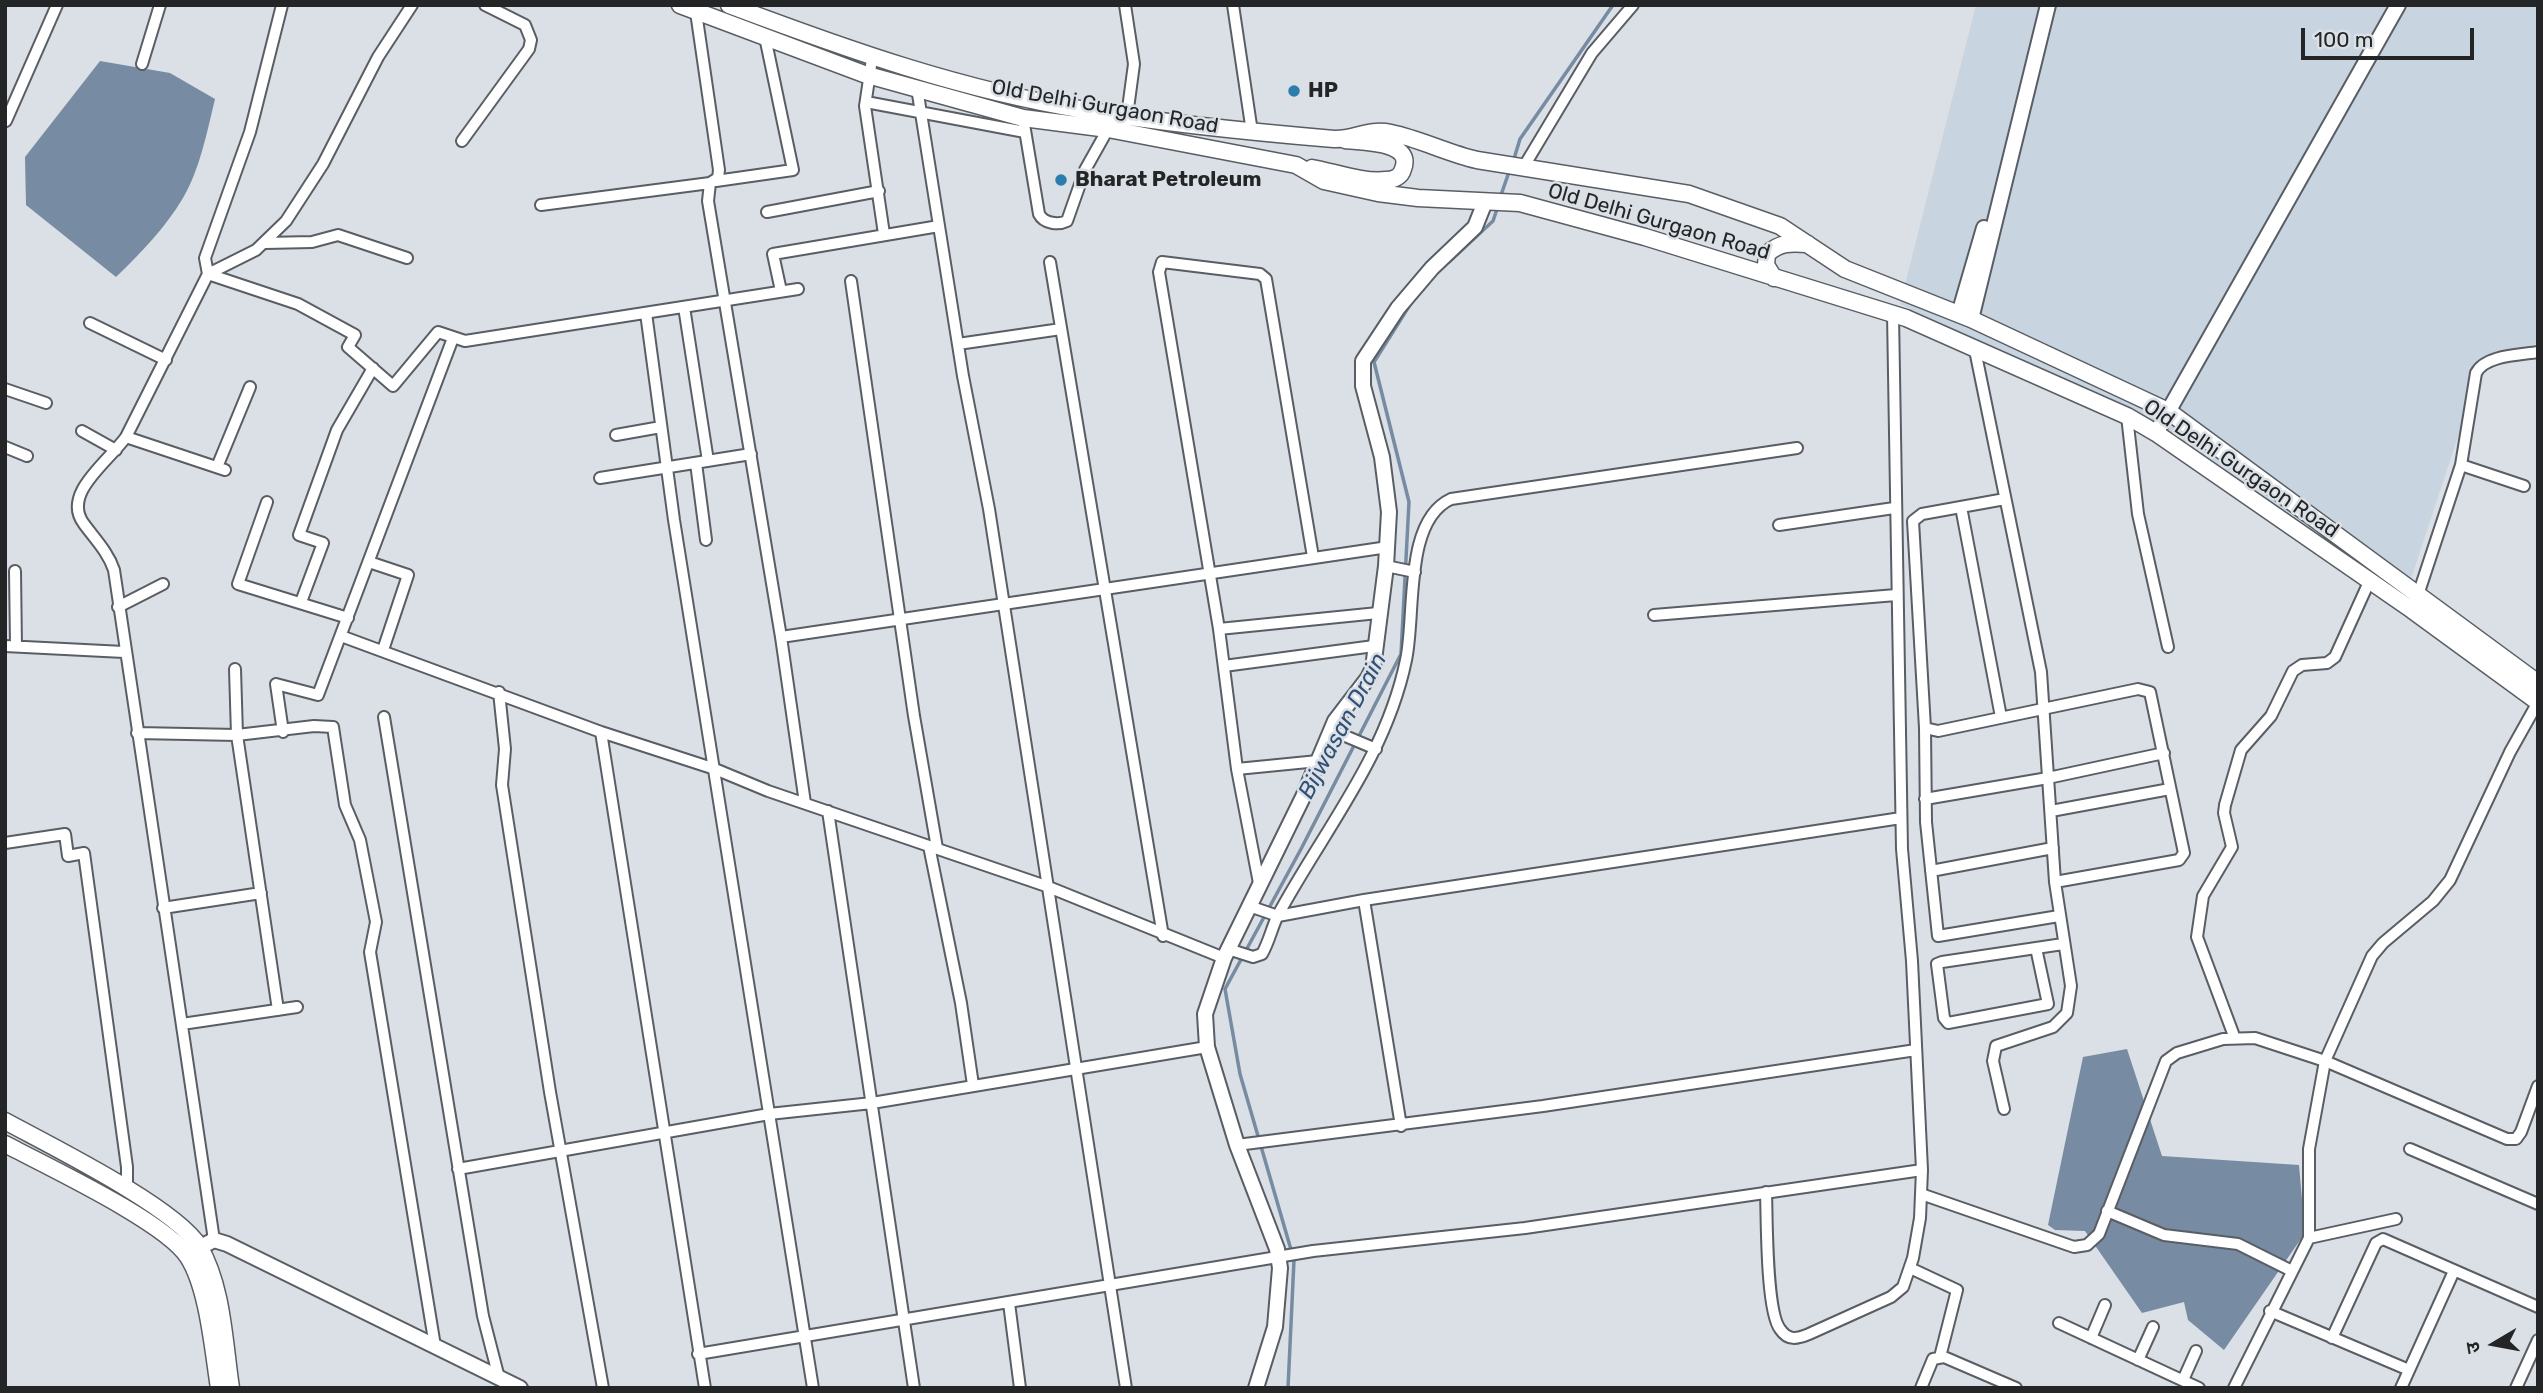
<!DOCTYPE html>
<html>
<head>
<meta charset="utf-8">
<style>
  body { margin:0 }
  #map { position:relative; width:2543px; height:1393px; overflow:hidden; background:#dae0e6; font-family:Rubik,"Noto Sans Devanagari",sans-serif }
  canvas { display:block }
  .frame { position:absolute; inset:0; border:7px solid #232527; pointer-events:none }
  .north { position:absolute; left:2459px; top:1309px; width:70px; height:70px; -webkit-text-stroke:5px #dae0e6; paint-order:stroke; rotate:260deg; font-size:19px; font-weight:700; line-height:28px; text-align:center; color:#232527 }
  .north::after { content:''; display:block; margin:auto; width:24px; height:32px; background:#232527; clip-path:polygon(50% 0,100% 100%,50% 72%,0 100%) }
  .scale { position:absolute; left:2301px; top:28px; width:173px; height:32px; box-sizing:border-box; border:4px solid #232527; border-top:0; padding-left:9px; font-size:21px; line-height:24px; white-space:nowrap; color:#232527; -webkit-text-stroke:5px #dae0e6; paint-order:stroke }
</style>
</head>
<body>
<div id="map">
<canvas width="2543" height="1393"></canvas>
<div class="frame"></div>
<div class="north">उ</div>
<div class="scale">100 m</div>
</div>
<script>
const ctx = document.querySelector('canvas').getContext('2d');
ctx.lineJoin = 'round';
function paint(path, color) {
  ctx.fillStyle = color;
  ctx.fill(path, 'evenodd');
}
function strokePath(path, color, width, dash) {
  ctx.strokeStyle = color;
  ctx.lineWidth = width;
  ctx.lineCap = dash ? 'butt' : 'round';
  ctx.setLineDash(dash || []);
  ctx.stroke(path);
}
function write(font, color, halo, rows, align = 'center') {
  ctx.font = font + ' Rubik,sans-serif';
  ctx.lineWidth = 5;
  ctx.setLineDash([]);
  ctx.textBaseline = 'middle';
  ctx.strokeStyle = halo;
  ctx.fillStyle = color;
  for (const [text, x, y, turn = 0] of rows) {
    ctx.save();
    ctx.translate(x, y);
    ctx.rotate((+turn || 0) * Math.PI / 180);
    ctx.textAlign = isNaN(turn) ? turn : align;
    if (halo) ctx.strokeText(text, 0, 0);
    ctx.fillText(text, 0, 0);
    ctx.restore();
  }
}
paint(new Path2D(`
  M 1976,5 L 2538,5 L 2538,343 L 2481,367 L 2403,603 L 2127,411 L 1900,304 Z`), '#c9d4e1');
paint(new Path2D(`
  M 100,61 L 170,73 L 215,99 C 207,132 200,169 183,198 C 166,227 140,254 116,277 L 26,205 L 25,157 Z
  M 2127,1049 L 2162,1156 L 2299,1165 L 2305,1233 L 2224,1350 L 2188,1320 L 2184,1302 L 2142,1313 L 2085,1231 L 2055,1230 L 2048,1225 L 2083,1057 Z`), '#778ba2');
strokePath(new Path2D(`
  M 1513,162 L 1520,139 L 1613,5
  M 1500,198 L 1510,169
  M 1449,262 L 1493,221 L 1498,206
  M 1288,1388 L 1294,1260 L 1240,1074 L 1225,989 L 1301,849 L 1401,654 L 1409,502 L 1374,362 L 1413,300`), '#778ba2', 3.5);
const minor = new Path2D(`
  M 282,5 L 250,132 L 205,258 L 208,274 L 298,304 L 355,335 L 348,347 L 393,386 L 438,332 L 465,341 L 798,289
  M 1125,5 L 1134,64 L 1127,116
  M 1233,5 L 1252,132
  M 696,12 L 719,170 L 718,178 L 710,183 L 708,201 L 781,637 L 805,803
  M 872,59 L 865,106 L 884,234
  M 142,64 L 160,5
  M 917,88 L 963,376 L 989,509 L 1126,1388
  M 866,102 L 1025,132
  M 1023,118 L 1039,214 C 1044,224 1059,225 1067,221 L 1085,170 L 1108,129
  M 6,121 L 57,5
  M 462,141 L 529,49 L 531,40 L 525,25 L 485,5
  M 1523,168 L 1592,53 L 1633,5
  M 716,181 L 793,170 L 765,37
  M 541,205 L 710,183
  M 767,212 L 879,191
  M 265,243 L 312,242 L 338,235 L 407,258
  M 1050,262 L 1163,936
  M 851,281 L 914,716 L 937,848
  M 781,291 L 773,254 L 939,226
  M 684,307 L 708,461
  M 646,313 L 674,520 L 813,1388
  M 90,323 L 166,360
  M 958,344 L 1061,329
  M 1975,350 L 2041,672 L 2055,882 L 2071,986 L 2067,1013 L 2053,1027 L 1996,1046 L 1993,1061 L 2004,1109
  M 5,389 L 46,403
  M 2127,416 L 2138,514 L 2168,647
  M 82,431 L 116,450
  M 616,435 L 661,427
  M 126,437 L 225,470
  M 5,447 L 27,456
  M 696,463 L 706,540
  M 2461,465 L 2524,486
  M 217,467 L 250,387
  M 600,478 L 751,454
  M 2005,499 L 1922,514 L 1913,521 L 1925,728 L 1938,731 L 2138,689 L 2150,692 L 2184,853 L 2179,860 L 2055,882
  M 267,502 L 238,584 L 348,618
  M 1961,507 L 2001,717
  M 1779,525 L 1894,508
  M 369,562 L 408,575 L 383,650
  M 1386,566 L 1415,572
  M 15,571 L 16,646
  M 2416,601 L 2461,465 L 2476,373 C 2485,355 2520,355 2538,352
  M 301,602 L 323,543 L 299,535 L 337,430 L 373,368
  M 118,607 L 163,584
  M 1654,615 L 1896,595
  M 1219,629 L 1378,613
  M 341,636 L 601,732 L 715,769 L 768,791 L 1046,886 L 1224,958
  M 781,637 L 1388,547
  M 5,646 L 124,652
  M 1224,666 L 1374,646
  M 235,669 L 237,735 L 278,1010
  M 499,692 L 505,749 L 502,785 L 550,1092 L 603,1388
  M 384,717 L 483,1316 L 499,1378
  M 1925,728 L 1926,822 L 1938,936 L 2059,916
  M 1331,730 L 1376,749
  M 283,732 L 276,684 L 318,695 L 453,338
  M 601,732 L 705,1388
  M 137,733 L 237,735 L 314,726 L 333,727 L 345,805 L 360,840 L 376,922 L 370,952 L 435,1346
  M 1237,769 L 1318,761
  M 1925,799 L 2048,778 L 2164,753
  M 828,811 L 914,1388
  M 2051,811 L 2170,789
  M 5,843 L 65,834 L 68,856 L 84,853 L 127,1167 L 127,1190
  M 929,846 L 961,1003 L 973,1085
  M 1931,871 L 2053,848
  M 1259,883 L 1237,769 L 1219,629 L 1159,272 L 1162,262 L 1260,274 L 1266,279 L 1313,557
  M 1364,900 L 1401,1126
  M 1249,906 L 1278,916 L 1364,900 L 1901,818
  M 163,908 L 261,893
  M 2036,948 L 2048,1004 L 1948,1023 L 1944,1018 L 1937,964 L 1942,962 L 2063,944
  M 1228,949 L 1253,957 L 1262,954 C 1269,942 1272,927 1278,915 C 1324,830 1386,757 1406,660 C 1416,615 1403,521 1451,499 L 1797,448
  M 182,1024 L 297,1007
  M 2234,1036 L 2197,937 L 2203,896 L 2232,847 L 2224,813 L 2225,805 L 2241,750 L 2271,716 L 2293,671 L 2302,665 L 2327,663 L 2335,657 L 2369,582
  M 1237,1145 L 1543,1106 L 1916,1050
  M 2410,1149 L 2538,1204
  M 458,1169 L 769,1114 L 872,1103 L 1207,1047
  M 1766,1192 C 1767,1218 1766,1311 1780,1329 C 1788,1341 1797,1339 1809,1334 L 1891,1297 L 1903,1287 L 1913,1258 L 1920,1218 L 1922,1170 L 1912,961 L 1902,849 L 1893,314
  M 1921,1194 L 2074,1247 L 2087,1245 L 2099,1234 L 2166,1061 L 2177,1053 L 2223,1039 L 2255,1038 L 2325,1061 L 2507,1139 L 2516,1139 L 2521,1132 L 2538,1086
  M 2107,1211 L 2164,1235 L 2238,1244 L 2290,1270
  M 2309,1238 L 2396,1219
  M 214,1240 L 114,570 C 108,552 95,539 84,524 C 61,494 108,462 126,437 L 208,274 L 256,250 L 286,221 L 323,164 L 378,57 L 412,5
  M 1910,1268 L 1957,1290 L 1940,1357
  M 1009,1303 L 1020,1388
  M 2270,1311 L 2409,1370
  M 2059,1323 L 2199,1388
  M 2091,1338 L 2105,1305
  M 2332,1338 L 2376,1243 L 2383,1239 L 2538,1307
  M 698,1354 L 1313,1251 L 1525,1228 L 1922,1170
  M 2138,1360 L 2153,1327
  M 2183,1380 L 2196,1351
  M 1921,1388 L 1933,1359 L 1944,1357 L 2016,1388
  M 2234,1388 L 2309,1238 L 2309,1149 L 2325,1061 L 2372,956 L 2383,943 L 2433,901 L 2450,880 L 2510,752 L 2538,702
  M 2401,1388 L 2454,1271
  M 2516,1388 L 2538,1340`);
const tertiary = new Path2D(`
  M 1959,314 L 1984,228
  M 1971,319 L 2048,5
  M 2156,433 L 2398,5
  M 191,1252 L 214,1240 L 227,1244 L 520,1388
  M 1256,1388 L 1275,1327 L 1280,1268 L 1277,1249 L 1237,1145 L 1207,1047 L 1205,1014 L 1224,958 L 1303,797 L 1335,721 L 1368,678 L 1373,668 L 1386,566 L 1389,512 L 1382,457 L 1363,386 L 1363,361 L 1398,308 L 1432,268 L 1475,227 L 1485,202`);
const secondary = new Path2D(`
  M 680,5 L 864,74 L 1023,118 L 1108,129 L 1296,165 L 1324,181 L 1378,193 L 1418,198 L 1520,203 L 1645,237 L 1906,318 L 2127,416 L 2156,433 L 2412,610 L 2538,702
  M 729,5 C 846,49 961,90 1085,110 C 1168,124 1251,132 1334,139 C 1354,140 1368,128 1391,133 C 1420,139 1447,153 1477,160 L 1689,194 L 1780,226 L 1845,269 L 1971,319 L 2168,411 L 2538,683
  M 1312,168 C 1334,172 1364,183 1386,180 C 1393,180 1401,177 1403,169 C 1414,141 1362,142 1345,140
  M 1774,278 L 1766,265 L 1767,254 C 1780,242 1791,243 1808,244
  M 5,1121 C 49,1145 175,1207 199,1246 C 223,1287 224,1342 231,1388
  M 5,1144 C 46,1166 166,1222 188,1257 C 208,1288 213,1350 219,1388`);
strokePath(minor, '#595e64', 14);
strokePath(tertiary, '#595e64', 18);
strokePath(secondary, '#595e64', 19);
strokePath(minor, '#fff', 10);
strokePath(tertiary, '#fff', 14);
strokePath(secondary, '#fff', 16);
for (const [x, y, r, color] of [
  [1294,91,7,"#2b7dae"],
  [1061,180,7,"#2b7dae"]
]) {
  const dot = new Path2D();
  dot.arc(x, y, r, 0, 2 * Math.PI);
  ctx.fillStyle = color;
  ctx.fill(dot);
  strokePath(dot, '#dae0e6', 2.5);
}
write('bold 21px', '#232527', '#dae0e6', [
  ["HP",1308,91],
  ["Bharat Petroleum",1075,180]
], 'left');
write('21px', '#232527', '#dae0e6', [
  ["Old Delhi Gurgaon Road",1105,107,10],
  ["Old Delhi Gurgaon Road",1659,222,16],
  ["Old Delhi Gurgaon Road",2241,469,34]
]);
write('italic 23px', '#305075', '#dae0e6', [
  ["Bijwasan Drain",1343,726,-62]
]);
</script>
</body>
</html>
